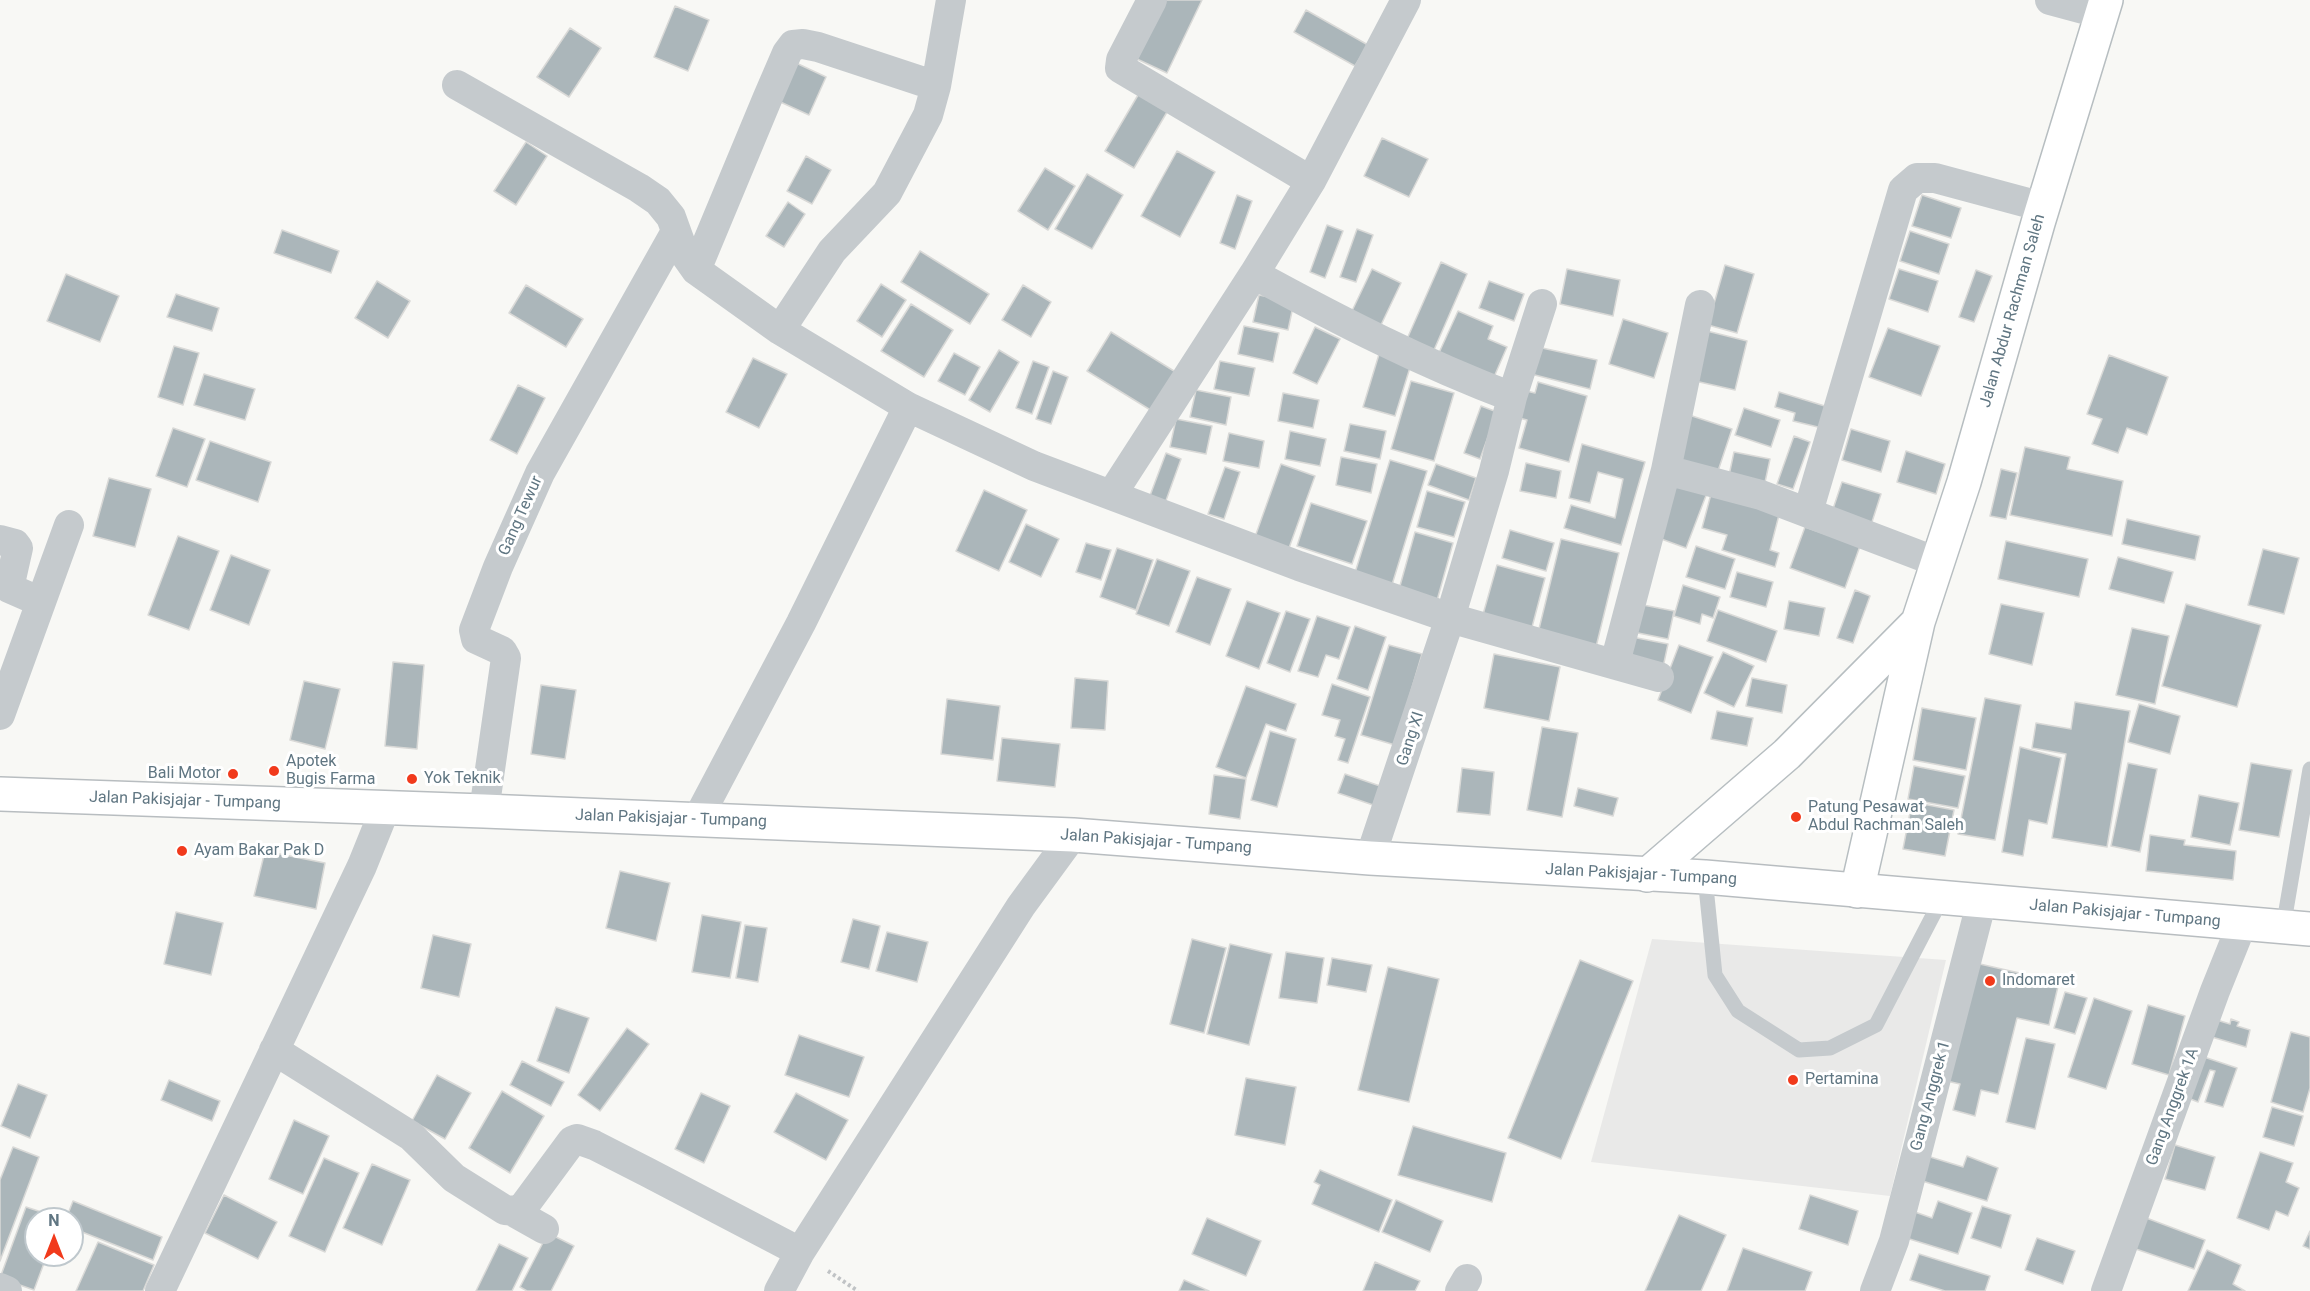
<!DOCTYPE html>
<html>
<head>
<meta charset="utf-8">
<style>
  body { margin:0 }
  #map { position:relative; width:2310px; height:1291px; overflow:hidden; background:#f8f8f5; font-family:Roboto,sans-serif }
  canvas { display:block }
  .north { position:absolute; left:24px; top:1207px; width:60px; height:60px; box-sizing:border-box; background:#fff; border:2px solid #bfc8cd; border-radius:50%; rotate:0deg; font-size:16px; font-weight:700; line-height:24px; text-align:center; color:#607682 }
  .north::after { content:''; display:block; margin:auto; width:21px; height:27px; background:#f13a1c; clip-path:polygon(50% 0,100% 100%,50% 72%,0 100%) }
</style>
</head>
<body>
<div id="map">
<canvas width="2310" height="1291"></canvas>
<div class="north">N</div>
</div>
<script>
const ctx = document.querySelector('canvas').getContext('2d');
ctx.lineJoin = 'round';
function paint(path, color) {
  ctx.fillStyle = color;
  ctx.fill(path, 'evenodd');
}
function strokePath(path, color, width, dash) {
  ctx.strokeStyle = color;
  ctx.lineWidth = width;
  ctx.lineCap = dash ? 'butt' : 'round';
  ctx.setLineDash(dash || []);
  ctx.stroke(path);
}
function write(font, color, halo, rows, align = 'center') {
  ctx.font = font + ' Roboto,sans-serif';
  ctx.lineWidth = 6;
  ctx.setLineDash([]);
  ctx.textBaseline = 'middle';
  ctx.strokeStyle = halo;
  ctx.fillStyle = color;
  for (const [text, x, y, turn = 0] of rows) {
    ctx.save();
    ctx.translate(x, y);
    ctx.rotate((+turn || 0) * Math.PI / 180);
    ctx.textAlign = isNaN(turn) ? turn : align;
    if (halo) ctx.strokeText(text, 0, 0);
    ctx.fillText(text, 0, 0);
    ctx.restore();
  }
}
paint(new Path2D(`
  M 1652,939 L 1946,960 L 1890,1196 L 1591,1162 Z`), '#e9e9e8');
const building = new Path2D(`
  M 1166,0 L 1202,0 L 1167,73 L 1137,59 Z
  M 675,6 L 709,20 L 688,71 L 654,57 Z
  M 1306,10 L 1368,45 L 1355,66 L 1294,32 Z
  M 570,28 L 601,48 L 569,97 L 537,77 Z
  M 794,62 L 826,77 L 809,115 L 776,100 Z
  M 1141,90 L 1170,107 L 1134,168 L 1105,151 Z
  M 1382,138 L 1428,159 L 1409,197 L 1364,176 Z
  M 526,142 L 547,156 L 516,205 L 494,191 Z
  M 1177,151 L 1215,172 L 1180,237 L 1141,216 Z
  M 806,156 L 831,170 L 812,204 L 787,191 Z
  M 1045,168 L 1075,186 L 1048,230 L 1018,211 Z
  M 1087,174 L 1123,195 L 1092,249 L 1055,229 Z
  M 1237,195 L 1252,201 L 1235,249 L 1220,243 Z
  M 1922,195 L 1961,208 L 1951,238 L 1912,226 Z
  M 788,202 L 805,214 L 784,247 L 766,236 Z
  M 1327,225 L 1343,231 L 1325,278 L 1310,272 Z
  M 1357,229 L 1373,235 L 1356,282 L 1340,277 Z
  M 282,230 L 339,251 L 331,273 L 274,253 Z
  M 1910,231 L 1949,244 L 1939,274 L 1900,261 Z
  M 920,251 L 989,294 L 970,324 L 901,282 Z
  M 1441,262 L 1467,274 L 1434,350 L 1407,339 Z
  M 1725,265 L 1754,274 L 1737,333 L 1708,325 Z
  M 1372,269 L 1401,283 L 1380,327 L 1351,313 Z
  M 1567,269 L 1620,280 L 1613,316 L 1560,304 Z
  M 1899,269 L 1938,281 L 1928,312 L 1889,299 Z
  M 1976,270 L 1992,276 L 1974,322 L 1959,317 Z
  M 66,274 L 119,296 L 100,342 L 47,321 Z
  M 377,281 L 410,301 L 388,338 L 355,318 Z
  M 1489,281 L 1524,294 L 1514,321 L 1479,308 Z
  M 881,284 L 906,300 L 882,337 L 857,321 Z
  M 526,285 L 583,319 L 566,347 L 509,313 Z
  M 1023,285 L 1051,302 L 1031,337 L 1002,320 Z
  M 176,294 L 219,308 L 212,331 L 167,317 Z
  M 1259,295 L 1294,302 L 1288,330 L 1253,322 Z
  M 911,304 L 953,330 L 924,377 L 881,351 Z
  M 1458,311 L 1493,326 L 1488,339 L 1507,347 L 1494,377 L 1438,355 Z
  M 1623,319 L 1668,333 L 1654,378 L 1609,364 Z
  M 1244,326 L 1279,333 L 1273,362 L 1238,354 Z
  M 1315,327 L 1340,339 L 1317,384 L 1293,373 Z
  M 1888,328 L 1940,346 L 1921,396 L 1869,377 Z
  M 1707,331 L 1747,341 L 1735,390 L 1695,381 Z
  M 1111,332 L 1182,376 L 1157,414 L 1087,371 Z
  M 174,346 L 199,353 L 183,405 L 158,397 Z
  M 1533,346 L 1597,360 L 1590,389 L 1527,373 Z
  M 999,350 L 1019,362 L 990,412 L 969,400 Z
  M 1380,351 L 1412,361 L 1395,416 L 1363,407 Z
  M 954,353 L 980,367 L 965,395 L 938,381 Z
  M 2109,355 L 2168,377 L 2147,435 L 2127,428 L 2118,453 L 2092,444 L 2102,419 L 2087,414 Z
  M 753,358 L 787,374 L 759,428 L 726,412 Z
  M 1033,361 L 1049,367 L 1032,414 L 1016,408 Z
  M 1220,361 L 1255,368 L 1249,396 L 1214,389 Z
  M 1053,371 L 1068,377 L 1051,424 L 1036,419 Z
  M 204,374 L 255,389 L 245,420 L 194,405 Z
  M 1411,381 L 1454,393 L 1434,461 L 1391,449 Z
  M 1538,382 L 1587,396 L 1569,462 L 1519,448 L 1527,420 L 1515,417 L 1522,390 L 1535,393 Z
  M 518,385 L 545,398 L 517,454 L 490,440 Z
  M 1196,390 L 1231,397 L 1226,425 L 1190,417 Z
  M 1779,392 L 1828,407 L 1822,428 L 1793,421 L 1795,413 L 1775,407 Z
  M 1283,393 L 1319,400 L 1313,428 L 1278,421 Z
  M 1481,406 L 1497,412 L 1480,459 L 1464,453 Z
  M 1744,408 L 1780,420 L 1771,447 L 1735,435 Z
  M 1686,414 L 1732,429 L 1717,474 L 1672,459 Z
  M 1176,419 L 1212,426 L 1206,454 L 1170,447 Z
  M 1350,424 L 1386,431 L 1380,459 L 1344,451 Z
  M 173,428 L 205,439 L 187,487 L 156,476 Z
  M 1851,429 L 1890,441 L 1881,472 L 1842,460 Z
  M 1290,431 L 1326,439 L 1320,466 L 1285,459 Z
  M 1229,433 L 1264,441 L 1259,468 L 1223,461 Z
  M 1794,436 L 1810,442 L 1793,489 L 1777,484 Z
  M 210,441 L 271,462 L 258,502 L 196,480 Z
  M 1582,444 L 1645,462 L 1621,545 L 1564,528 L 1571,505 L 1615,518 L 1623,479 L 1598,472 L 1590,503 L 1569,498 Z
  M 2025,447 L 2070,457 L 2067,469 L 2123,481 L 2112,536 L 2010,515 Z
  M 1906,451 L 1945,464 L 1936,494 L 1897,482 Z
  M 1734,452 L 1770,459 L 1764,487 L 1728,480 Z
  M 1166,453 L 1181,459 L 1164,506 L 1148,501 Z
  M 1341,457 L 1377,464 L 1371,493 L 1336,485 Z
  M 1390,460 L 1427,471 L 1391,588 L 1354,576 Z
  M 1526,463 L 1561,471 L 1556,498 L 1520,491 Z
  M 1281,464 L 1315,476 L 1289,548 L 1255,537 Z
  M 1436,464 L 1476,478 L 1469,500 L 1428,485 Z
  M 1225,467 L 1240,472 L 1224,519 L 1208,514 Z
  M 2001,469 L 2017,473 L 2006,519 L 1990,516 Z
  M 109,478 L 151,489 L 135,547 L 93,536 Z
  M 1674,480 L 1707,493 L 1686,548 L 1653,536 Z
  M 1842,482 L 1881,494 L 1871,525 L 1832,512 Z
  M 984,490 L 1027,510 L 999,571 L 956,551 Z
  M 1427,491 L 1465,502 L 1454,537 L 1417,527 Z
  M 1711,494 L 1780,511 L 1770,550 L 1779,553 L 1775,567 L 1722,550 L 1727,535 L 1702,528 Z
  M 1311,503 L 1367,521 L 1352,564 L 1297,546 Z
  M 2127,519 L 2200,536 L 2195,560 L 2122,544 Z
  M 1026,524 L 1059,539 L 1041,577 L 1009,562 Z
  M 1805,527 L 1860,546 L 1845,588 L 1790,568 Z
  M 1510,530 L 1554,543 L 1546,571 L 1502,558 Z
  M 1415,532 L 1453,543 L 1436,604 L 1398,593 Z
  M 178,536 L 219,551 L 189,630 L 148,615 Z
  M 1561,539 L 1619,553 L 1596,647 L 1538,633 Z
  M 2006,541 L 2088,559 L 2079,597 L 1998,579 Z
  M 1086,543 L 1111,550 L 1101,580 L 1076,572 Z
  M 1696,546 L 1735,559 L 1725,589 L 1686,577 Z
  M 1117,548 L 1153,560 L 1136,610 L 1100,597 Z
  M 2263,549 L 2299,558 L 2284,614 L 2248,605 Z
  M 231,555 L 270,570 L 249,625 L 210,610 Z
  M 2118,557 L 2173,572 L 2164,603 L 2109,589 Z
  M 1157,559 L 1190,571 L 1169,626 L 1136,614 Z
  M 1497,565 L 1545,578 L 1531,631 L 1482,618 Z
  M 1737,572 L 1773,582 L 1766,607 L 1730,597 Z
  M 1197,577 L 1231,589 L 1210,645 L 1176,632 Z
  M 1683,585 L 1720,597 L 1713,618 L 1702,614 L 1700,624 L 1674,616 Z
  M 1855,590 L 1870,596 L 1853,643 L 1837,638 Z
  M 1247,601 L 1280,613 L 1259,669 L 1226,656 Z
  M 1789,601 L 1825,608 L 1819,636 L 1784,629 Z
  M 1638,604 L 1674,611 L 1668,639 L 1633,632 Z
  M 2001,604 L 2044,613 L 2032,665 L 1989,654 Z
  M 2186,604 L 2261,625 L 2237,707 L 2162,686 Z
  M 1718,610 L 1777,631 L 1766,662 L 1707,641 Z
  M 1286,611 L 1310,619 L 1290,672 L 1267,663 Z
  M 1317,616 L 1350,627 L 1339,659 L 1326,655 L 1318,677 L 1298,671 Z
  M 1355,626 L 1386,637 L 1368,690 L 1337,679 Z
  M 2132,628 L 2169,636 L 2155,704 L 2116,695 Z
  M 1632,637 L 1668,644 L 1662,672 L 1626,665 Z
  M 1389,645 L 1422,654 L 1395,745 L 1361,735 Z
  M 1679,645 L 1713,657 L 1691,713 L 1658,700 Z
  M 1723,652 L 1754,666 L 1734,707 L 1704,693 Z
  M 1494,654 L 1560,667 L 1549,721 L 1484,708 Z
  M 393,662 L 424,665 L 417,749 L 385,746 Z
  M 1075,678 L 1108,681 L 1105,730 L 1071,728 Z
  M 1752,678 L 1787,685 L 1782,713 L 1746,706 Z
  M 304,681 L 340,689 L 325,749 L 290,740 Z
  M 1332,684 L 1370,697 L 1348,763 L 1338,760 L 1345,739 L 1335,736 L 1340,720 L 1322,715 Z
  M 541,685 L 576,690 L 565,759 L 531,754 Z
  M 1246,686 L 1296,704 L 1286,731 L 1266,724 L 1246,778 L 1216,767 Z
  M 1985,698 L 2021,705 L 1995,840 L 1958,834 Z
  M 947,699 L 1000,706 L 993,760 L 941,754 Z
  M 2075,702 L 2130,711 L 2107,847 L 2052,838 L 2066,754 L 2032,748 L 2036,723 L 2071,729 Z
  M 2139,704 L 2180,716 L 2170,754 L 2128,742 Z
  M 1922,708 L 1976,718 L 1966,770 L 1913,760 Z
  M 1717,711 L 1753,718 L 1747,746 L 1711,739 Z
  M 1542,727 L 1578,733 L 1562,817 L 1527,810 Z
  M 1270,731 L 1296,739 L 1277,807 L 1251,800 Z
  M 1002,738 L 1060,744 L 1055,787 L 997,781 Z
  M 2020,747 L 2061,758 L 2047,824 L 2029,820 L 2023,856 L 2002,852 Z
  M 2128,763 L 2157,769 L 2140,852 L 2111,846 Z
  M 2251,763 L 2292,770 L 2279,837 L 2239,830 Z
  M 1914,766 L 1965,776 L 1958,808 L 1908,799 Z
  M 1462,768 L 1494,772 L 1490,815 L 1457,812 Z
  M 1345,774 L 1380,786 L 1373,805 L 1338,793 Z
  M 1214,775 L 1246,779 L 1240,819 L 1209,814 Z
  M 1578,788 L 1618,798 L 1613,816 L 1574,806 Z
  M 2199,795 L 2239,803 L 2230,845 L 2191,837 Z
  M 1912,802 L 1954,810 L 1945,856 L 1903,849 Z
  M 2150,835 L 2185,840 L 2184,845 L 2236,851 L 2233,880 L 2146,871 Z
  M 265,851 L 325,863 L 316,909 L 254,896 Z
  M 620,871 L 670,883 L 656,941 L 606,928 Z
  M 176,912 L 223,923 L 211,975 L 164,964 Z
  M 702,915 L 741,922 L 730,978 L 692,972 Z
  M 853,919 L 880,926 L 869,969 L 841,962 Z
  M 745,925 L 767,928 L 758,982 L 736,978 Z
  M 887,932 L 928,942 L 917,982 L 876,971 Z
  M 433,935 L 471,944 L 459,997 L 421,988 Z
  M 1192,939 L 1226,948 L 1204,1033 L 1170,1024 Z
  M 1230,944 L 1272,954 L 1249,1045 L 1207,1034 Z
  M 1286,952 L 1324,958 L 1317,1003 L 1279,998 Z
  M 1332,958 L 1372,965 L 1366,992 L 1327,985 Z
  M 1580,960 L 1633,981 L 1561,1159 L 1508,1138 Z
  M 1971,962 L 2059,982 L 2049,1025 L 2017,1018 L 1998,1094 L 1981,1090 L 1975,1116 L 1953,1110 L 1960,1084 L 1942,1080 Z
  M 1388,967 L 1439,979 L 1409,1102 L 1358,1090 Z
  M 2065,992 L 2087,998 L 2075,1034 L 2054,1028 Z
  M 2094,998 L 2132,1011 L 2106,1089 L 2068,1077 Z
  M 2148,1005 L 2185,1016 L 2169,1075 L 2132,1064 Z
  M 556,1007 L 589,1018 L 569,1073 L 537,1061 Z
  M 2210,1018 L 2230,1024 L 2231,1019 L 2239,1022 L 2237,1026 L 2250,1030 L 2246,1047 L 2205,1035 Z
  M 627,1028 L 649,1044 L 600,1111 L 578,1095 Z
  M 2291,1032 L 2310,1037 L 2310,1088 L 2303,1112 L 2271,1102 Z
  M 799,1035 L 864,1057 L 849,1097 L 785,1075 Z
  M 2026,1038 L 2055,1044 L 2035,1129 L 2006,1122 Z
  M 2198,1055 L 2237,1068 L 2223,1107 L 2205,1102 L 2215,1071 L 2210,1070 L 2198,1102 L 2183,1096 Z
  M 522,1061 L 564,1082 L 551,1106 L 510,1085 Z
  M 437,1075 L 471,1093 L 445,1139 L 412,1121 Z
  M 1246,1078 L 1296,1087 L 1285,1145 L 1235,1135 Z
  M 169,1080 L 220,1101 L 212,1121 L 161,1100 Z
  M 18,1084 L 47,1095 L 30,1138 L 1,1126 Z
  M 502,1091 L 544,1116 L 510,1173 L 469,1148 Z
  M 701,1093 L 730,1106 L 704,1163 L 675,1149 Z
  M 796,1093 L 848,1120 L 826,1160 L 774,1132 Z
  M 2272,1107 L 2303,1116 L 2294,1146 L 2263,1137 Z
  M 294,1120 L 329,1136 L 303,1194 L 269,1179 Z
  M 1413,1126 L 1506,1153 L 1492,1202 L 1398,1175 Z
  M 2175,1145 L 2215,1157 L 2205,1190 L 2165,1179 Z
  M 13,1147 L 39,1157 L 0,1261 L 0,1180 Z
  M 2260,1152 L 2293,1163 L 2286,1182 L 2299,1188 L 2288,1216 L 2276,1211 L 2269,1230 L 2237,1218 Z
  M 1927,1156 L 1963,1167 L 1967,1156 L 1998,1168 L 1987,1201 L 1919,1180 Z
  M 324,1158 L 359,1173 L 325,1252 L 289,1236 Z
  M 372,1164 L 410,1180 L 382,1245 L 343,1228 Z
  M 1320,1170 L 1392,1200 L 1379,1232 L 1312,1204 L 1320,1185 L 1314,1182 Z
  M 224,1195 L 277,1222 L 258,1259 L 205,1233 Z
  M 1810,1195 L 1858,1211 L 1848,1245 L 1799,1229 Z
  M 1396,1200 L 1443,1221 L 1430,1252 L 1382,1232 Z
  M 73,1201 L 162,1237 L 153,1260 L 72,1228 L 72,1219 L 66,1219 Z
  M 1938,1201 L 1972,1213 L 1958,1254 L 1903,1237 L 1912,1211 L 1932,1218 Z
  M 1982,1206 L 2011,1215 L 2001,1248 L 1971,1238 Z
  M 26,1207 L 60,1218 L 36,1219 L 36,1255 L 47,1255 L 34,1290 L 0,1278 Z
  M 1679,1215 L 1726,1235 L 1701,1291 L 1645,1291 Z
  M 2141,1216 L 2205,1240 L 2194,1269 L 2130,1247 Z
  M 1207,1218 L 1261,1241 L 1246,1276 L 1192,1254 Z
  M 2310,1231 L 2310,1249 L 2303,1246 Z
  M 548,1233 L 574,1246 L 551,1291 L 527,1291 L 520,1287 Z
  M 2037,1238 L 2075,1251 L 2063,1284 L 2025,1270 Z
  M 98,1242 L 154,1265 L 143,1291 L 76,1291 Z
  M 499,1244 L 528,1258 L 512,1291 L 476,1291 Z
  M 1743,1248 L 1812,1272 L 1805,1291 L 1727,1291 Z
  M 2207,1250 L 2241,1265 L 2233,1284 L 2245,1291 L 2188,1291 Z
  M 1919,1254 L 1990,1276 L 1985,1291 L 1945,1291 L 1910,1280 Z
  M 1375,1262 L 1420,1281 L 1415,1291 L 1363,1291 Z
  M 1184,1280 L 1209,1291 L 1179,1291 Z`);
paint(building, '#abb6ba');
strokePath(building, '#d9d9d7', 1.5);
const secondary = new Path2D(`
  M 1647,875 L 1787,754 L 1918,622
  M 1857,891 L 1918,622 L 1964,482 L 2038,223 L 2106,0`);
const primary = new Path2D(`
  M 0,794 L 484,811 L 1073,835 L 1370,858 L 1705,877 L 2310,929`);
strokePath(secondary, '#b7bec1', 36);
strokePath(primary, '#b8bdc0', 36);
strokePath(new Path2D(`
  M 828,1271 L 858,1291`), '#c0c3c5', 4, [3, 3]);
strokePath(new Path2D(`
  M 1705,877 L 1715,975 L 1738,1011 L 1799,1050 L 1830,1048 L 1876,1025 L 1942,898
  M 2283,928 L 2310,769`), '#c5cacd', 15);
strokePath(new Path2D(`
  M 1152,0 L 1121,60 L 1120,68 L 1311,181
  M 2050,0 L 2102,14
  M 457,85 L 639,188 L 658,201 L 671,217 L 684,253 L 696,270 L 780,330 L 908,407 L 1034,466 L 1299,566 L 1450,618 L 1659,677
  M 696,270 L 768,97 L 787,53 L 793,45 L 803,44 L 818,47 L 936,86 L 951,0
  M 1254,274 C 1338,320 1422,363 1512,397
  M 780,330 L 832,251 L 887,193 L 928,115 L 936,86
  M 1666,470 L 1761,495 L 1937,562
  M 1112,494 L 1254,274 L 1311,181 L 1406,0
  M 1808,512 L 1903,190 L 1917,178 L 1935,178 L 2043,207
  M 0,540 L 15,544 L 18,548 L 9,588 L 41,602
  M 1615,663 L 1666,470 L 1700,305
  M 0,715 L 69,525
  M 484,811 L 506,658 L 502,651 L 476,639 L 474,630 L 498,567 L 540,473 L 675,233
  M 697,820 L 801,623 L 908,407
  M 1370,858 L 1450,618 L 1494,471 L 1512,397 L 1542,304
  M 274,1050 L 411,1136 L 454,1178 L 505,1210 L 517,1211 L 524,1206 L 572,1141 L 577,1139 L 594,1145 L 647,1172 L 800,1252
  M 512,1211 L 544,1229
  M 0,1288 L 7,1291
  M 160,1291 L 362,866 L 385,809
  M 779,1291 L 800,1252 L 1021,906 L 1073,835
  M 1460,1291 L 1467,1279
  M 1875,1291 L 1894,1241 L 1982,900
  M 2106,1291 L 2215,991 L 2242,924`), '#c5cacd', 30);
strokePath(secondary, '#fff', 33);
strokePath(primary, '#fff', 33);
for (const [x, y, r, color] of [
  [274,771,6,"#f13a1c"],
  [233,774,6,"#f13a1c"],
  [412,779,6,"#f13a1c"],
  [1796,817,6,"#f13a1c"],
  [182,851,6,"#f13a1c"],
  [1990,981,6,"#f13a1c"],
  [1793,1080,6,"#f13a1c"]
]) {
  const dot = new Path2D();
  dot.arc(x, y, r, 0, 2 * Math.PI);
  ctx.fillStyle = color;
  ctx.fill(dot);
  strokePath(dot, '#fff', 2);
}
write('16px', '#607682', '#fff', [
  ["Jalan Abdur Rachman Saleh",2013,311,-74],
  ["Gang Tewur",521,516,-66],
  ["Gang XI",1411,739,-72],
  ["Jalan Pakisjajar - Tumpang",185,801,2],
  ["Jalan Pakisjajar - Tumpang",671,819,2],
  ["Jalan Pakisjajar - Tumpang",1156,842,4],
  ["Jalan Pakisjajar - Tumpang",1641,875,3],
  ["Jalan Pakisjajar - Tumpang",2125,914,5],
  ["Gang Anggrek 1",1931,1096,-75],
  ["Gang Anggrek 1A",2173,1107,-70]
]);
write('16px', '#607682', '#fff', [
  ["Apotek",286,762],
  ["Bugis Farma",286,780],
  ["Bali Motor",221,774,"right"],
  ["Yok Teknik",424,779],
  ["Patung Pesawat",1808,808],
  ["Abdul Rachman Saleh",1808,826],
  ["Ayam Bakar Pak D",194,851],
  ["Indomaret",2002,981],
  ["Pertamina",1805,1080]
], 'left');
</script>
</body>
</html>
